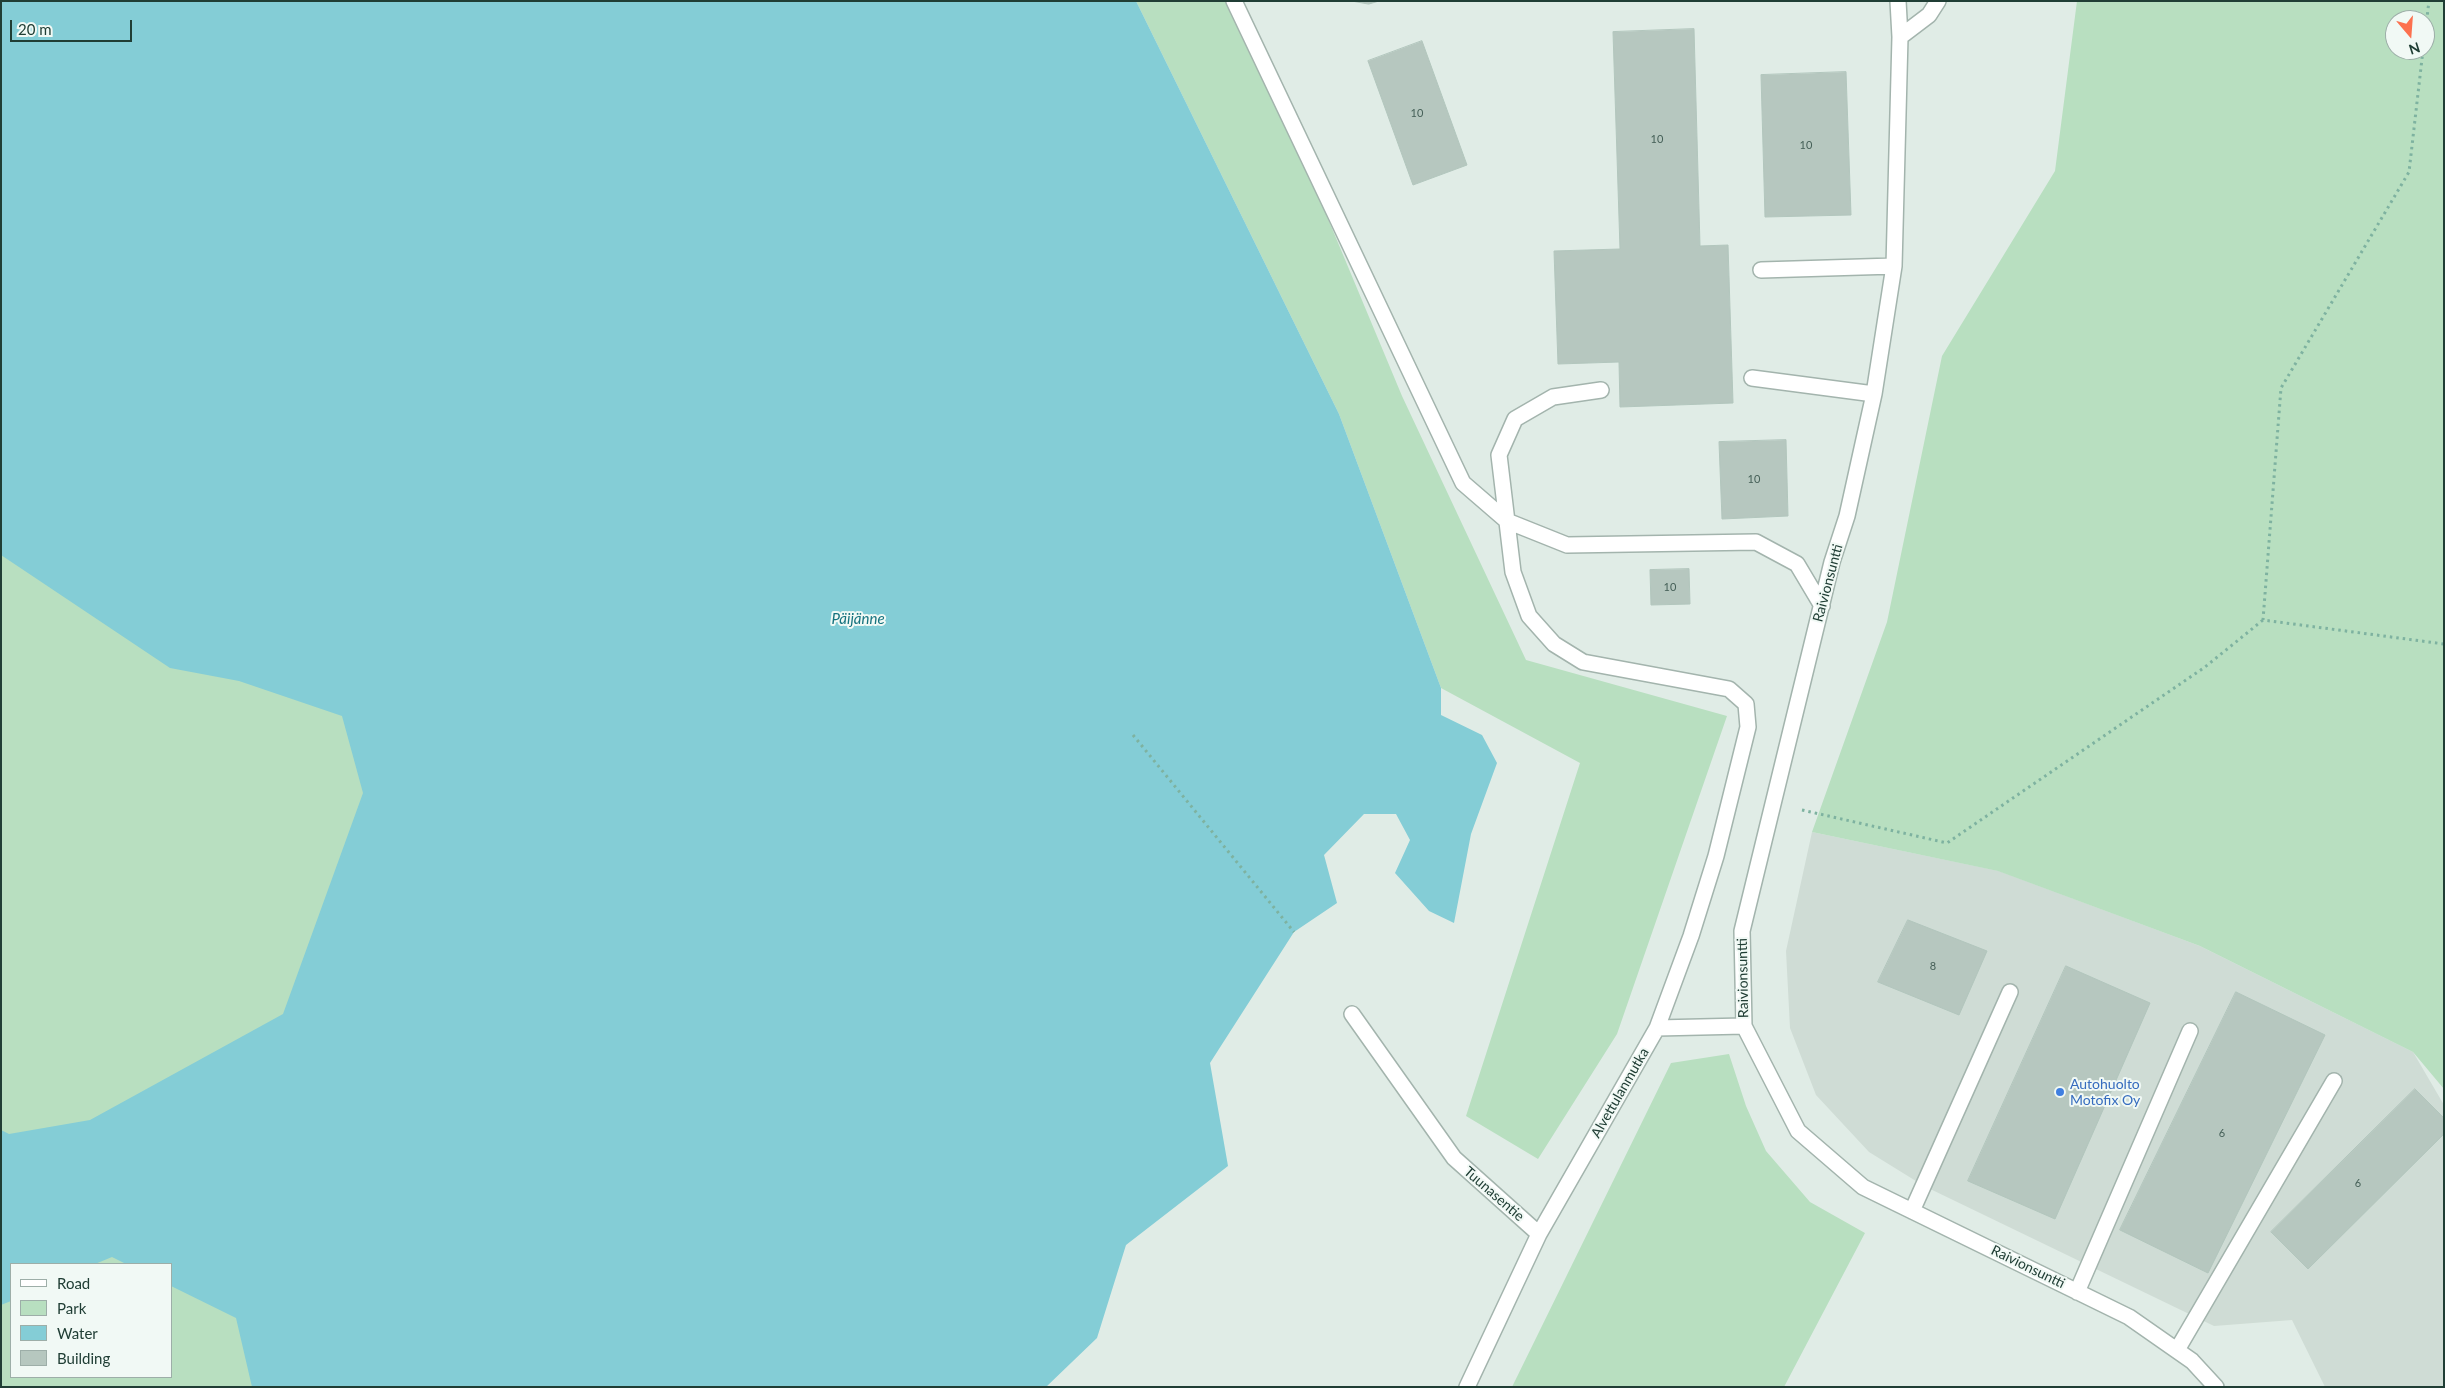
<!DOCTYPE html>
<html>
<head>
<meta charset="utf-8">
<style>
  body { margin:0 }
  #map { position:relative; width:2445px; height:1388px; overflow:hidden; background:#e0ece6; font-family:Lato,sans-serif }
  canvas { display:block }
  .frame { position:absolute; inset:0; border:2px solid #203e35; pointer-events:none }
  .legend { position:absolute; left:10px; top:1263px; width:162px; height:115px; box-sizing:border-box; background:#f1f9f5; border:1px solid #9daea8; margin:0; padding:6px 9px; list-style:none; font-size:15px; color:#203e35 }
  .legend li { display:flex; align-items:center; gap:10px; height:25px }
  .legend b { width:25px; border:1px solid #9daea8 }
  .north { position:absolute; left:2385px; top:10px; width:50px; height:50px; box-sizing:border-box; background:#f1f9f5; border:1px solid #9daea8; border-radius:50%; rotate:162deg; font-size:14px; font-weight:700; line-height:20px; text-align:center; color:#203e35 }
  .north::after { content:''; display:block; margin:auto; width:18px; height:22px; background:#fc714f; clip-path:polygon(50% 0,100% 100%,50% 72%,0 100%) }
  .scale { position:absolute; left:10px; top:20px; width:122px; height:22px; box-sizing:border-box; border:2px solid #203e35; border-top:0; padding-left:6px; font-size:15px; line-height:18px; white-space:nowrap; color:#203e35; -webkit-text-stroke:4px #f1f9f5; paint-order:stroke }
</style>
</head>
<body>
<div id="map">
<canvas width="2445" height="1388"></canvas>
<div class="frame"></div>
<ul class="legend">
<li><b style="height:6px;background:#fff"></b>Road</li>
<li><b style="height:14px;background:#b8dfc0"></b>Park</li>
<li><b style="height:14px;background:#84cdd6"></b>Water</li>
<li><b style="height:14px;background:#b6c7bf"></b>Building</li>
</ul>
<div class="north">N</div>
<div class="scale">20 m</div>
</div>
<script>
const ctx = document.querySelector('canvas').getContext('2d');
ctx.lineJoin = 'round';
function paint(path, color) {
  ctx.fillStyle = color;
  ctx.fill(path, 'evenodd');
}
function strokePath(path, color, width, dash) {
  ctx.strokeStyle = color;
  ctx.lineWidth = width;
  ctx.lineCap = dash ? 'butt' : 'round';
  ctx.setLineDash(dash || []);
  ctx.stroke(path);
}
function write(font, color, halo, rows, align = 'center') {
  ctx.font = font + ' Lato,sans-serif';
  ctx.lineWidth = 4;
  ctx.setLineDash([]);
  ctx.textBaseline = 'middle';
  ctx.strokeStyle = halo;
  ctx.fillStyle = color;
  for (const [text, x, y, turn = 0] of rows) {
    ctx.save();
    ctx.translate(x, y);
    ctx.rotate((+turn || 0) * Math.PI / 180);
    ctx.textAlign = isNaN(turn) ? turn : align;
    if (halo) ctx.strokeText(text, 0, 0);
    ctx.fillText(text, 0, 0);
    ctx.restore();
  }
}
paint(new Path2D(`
  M 1812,832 L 1999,871 L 2200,946 L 2413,1052 L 2444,1105 L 2444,1387 L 2325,1387 L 2292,1320 L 2214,1326 L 1924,1186 L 1869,1152 L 1816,1095 L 1790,1028 L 1786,951 Z`), '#cfdcd5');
paint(new Path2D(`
  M 1136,1 L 1237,1 L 1402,396 L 1526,660 L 1727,716 L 1617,1034 L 1538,1159 L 1466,1116 L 1580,763 L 1441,688 L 1339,414 Z
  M 2077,1 L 2444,1 L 2444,1089 L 2413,1052 L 2200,946 L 1998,871 L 1812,832 L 1887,622 L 1942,356 L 2055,171 ZM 2395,20 L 2425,20 L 2425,50 L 2395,50 Z
  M 1,248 L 439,532 L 810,1387 L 1,1387 ZM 11,1264 L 171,1264 L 171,1377 L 11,1377 Z
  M 1729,1054 L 1746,1106 L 1766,1151 L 1810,1202 L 1865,1233 L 1784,1387 L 1512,1387 L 1671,1063 Z`), '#b8dfc0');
paint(new Path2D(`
  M 1,1 L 1136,1 L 1339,414 L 1441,688 L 1441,715 L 1482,735 L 1497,763 L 1471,834 L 1454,923 L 1429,911 L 1395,873 L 1410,840 L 1396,814 L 1364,814 L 1324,855 L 1337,903 L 1294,932 L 1210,1063 L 1228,1166 L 1126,1245 L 1097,1338 L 1046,1387 L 252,1387 L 236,1318 L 171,1286 L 171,1264 L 126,1264 L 112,1257 L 95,1264 L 11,1264 L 11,1301 L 1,1305 L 1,1130 L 9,1134 L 90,1120 L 283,1014 L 363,793 L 342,716 L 239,681 L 170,668 L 1,555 Z`), '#84cdd6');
const building = new Path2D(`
  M 1352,1 L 1379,1 L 1369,4 Z
  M 1694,29 L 1700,246 L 1728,245 L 1733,403 L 1620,407 L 1619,362 L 1558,364 L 1554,251 L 1620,249 L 1613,32 Z
  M 1422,41 L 1467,165 L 1413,185 L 1368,61 Z
  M 1846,72 L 1851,215 L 1765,217 L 1761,75 Z
  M 1786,440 L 1788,516 L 1722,519 L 1719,442 Z
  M 1689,569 L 1690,604 L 1651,605 L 1650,570 Z
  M 1908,920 L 1987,951 L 1959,1015 L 1878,982 Z
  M 2066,966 L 2150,1003 L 2055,1219 L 1968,1181 Z
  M 2236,992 L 2325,1035 L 2208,1273 L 2120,1230 Z
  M 2415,1089 L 2444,1118 L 2444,1134 L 2308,1269 L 2271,1232 Z`);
paint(building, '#b6c7bf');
strokePath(building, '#b2c6bd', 1);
const minor = new Path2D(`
  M 1234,1 L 1463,483 L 1507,521 L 1567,545 L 1756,542 L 1797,564 L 1822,606
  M 1898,1 L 1900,37 L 1894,266 L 1874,394 L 1847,516 L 1832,562 L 1742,931 L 1744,1026 L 1798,1131 L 1863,1187 L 2129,1317 L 2192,1361 L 2216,1387
  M 1900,37 L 1929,15 L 1938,1
  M 1761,270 L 1894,266
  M 1752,378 L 1874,394
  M 1601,390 L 1553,397 L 1515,419 L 1499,455 L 1513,572 L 1529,616 L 1554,644 L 1583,662 L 1729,689 L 1746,704 L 1748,727 L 1716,856 L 1691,936 L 1657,1028
  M 1352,1014 L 1454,1158 L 1539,1234 L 1467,1387
  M 1912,1211 L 2010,992
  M 1539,1234 L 1657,1028 L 1744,1026
  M 2077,1292 L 2190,1031
  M 2177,1350 L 2334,1081`);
strokePath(minor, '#a3b4ad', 18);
strokePath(new Path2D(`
  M 2425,34 L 2429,1
  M 2423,50 L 2409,172 L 2281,388 L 2263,620 L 2444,644
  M 1133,735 L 1294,932
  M 1802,810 L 1947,843 L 2205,667 L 2263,620`), '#7eb2a0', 3, [2.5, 4]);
strokePath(minor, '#fff', 15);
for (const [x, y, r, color] of [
  [2060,1092,5,"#3f7fe0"]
]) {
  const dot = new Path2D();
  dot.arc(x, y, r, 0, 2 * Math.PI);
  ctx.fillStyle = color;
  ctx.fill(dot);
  strokePath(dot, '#f1f9f5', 2);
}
write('11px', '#466058', null, [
  ["10",1417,113],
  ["10",1657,139],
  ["10",1806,145],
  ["10",1754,479],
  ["10",1670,587],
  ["8",1933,966],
  ["6",2222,1133],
  ["6",2358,1183]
]);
write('14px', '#203e35', '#f1f9f5', [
  ["Raivionsuntti",1828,583,-75],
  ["Raivionsuntti",1743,978,-91],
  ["Alvettulanmutka",1620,1093,-60],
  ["Tuunasentie",1494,1194,41],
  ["Raivionsuntti",2028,1267,26]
]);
write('14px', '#366cbe', '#f1f9f5', [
  ["Autohuolto",2070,1084],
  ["Motofix Oy",2070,1100]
], 'left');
write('italic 15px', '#15727e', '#f1f9f5', [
  ["Päijänne",858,619]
]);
</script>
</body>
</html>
